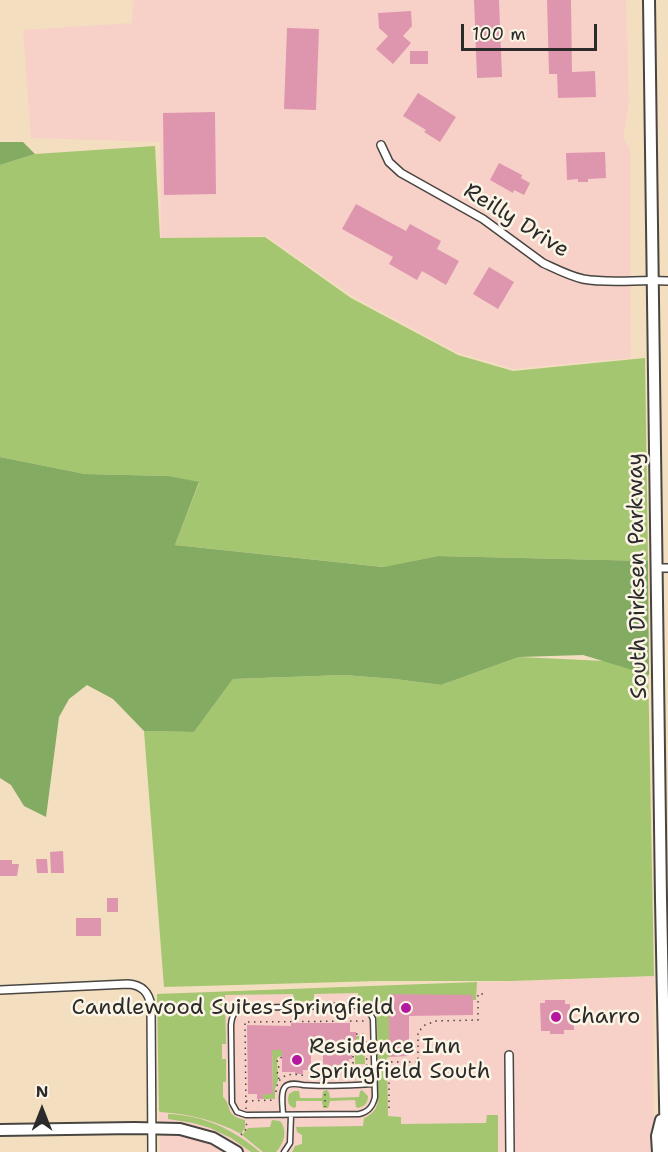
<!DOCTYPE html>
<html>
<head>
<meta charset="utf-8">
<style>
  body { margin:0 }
  #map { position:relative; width:668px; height:1152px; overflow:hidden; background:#f3dec0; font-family:"Shantell Sans",sans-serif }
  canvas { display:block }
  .north { position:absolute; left:12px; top:1080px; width:60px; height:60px; -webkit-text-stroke:4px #fcf5e5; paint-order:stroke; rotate:0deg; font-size:16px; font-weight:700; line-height:24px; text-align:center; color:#2b2b2b }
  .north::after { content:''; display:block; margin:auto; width:21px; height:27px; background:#2b2b2b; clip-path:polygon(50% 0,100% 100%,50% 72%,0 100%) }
  .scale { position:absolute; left:461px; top:24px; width:136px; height:27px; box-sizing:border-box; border:3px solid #2b2b2b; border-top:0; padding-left:8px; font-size:18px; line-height:21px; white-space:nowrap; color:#2b2b2b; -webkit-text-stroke:4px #fcf5e5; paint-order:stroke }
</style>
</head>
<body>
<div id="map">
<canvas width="668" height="1152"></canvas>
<div class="north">N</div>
<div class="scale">100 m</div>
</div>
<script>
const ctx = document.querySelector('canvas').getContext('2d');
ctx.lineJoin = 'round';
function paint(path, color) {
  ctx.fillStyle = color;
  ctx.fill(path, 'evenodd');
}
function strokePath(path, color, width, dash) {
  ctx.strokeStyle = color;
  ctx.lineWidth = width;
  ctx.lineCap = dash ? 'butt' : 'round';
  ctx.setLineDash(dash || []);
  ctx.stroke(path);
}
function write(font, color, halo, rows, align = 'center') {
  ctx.font = font + ' "Shantell Sans",sans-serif';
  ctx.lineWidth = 5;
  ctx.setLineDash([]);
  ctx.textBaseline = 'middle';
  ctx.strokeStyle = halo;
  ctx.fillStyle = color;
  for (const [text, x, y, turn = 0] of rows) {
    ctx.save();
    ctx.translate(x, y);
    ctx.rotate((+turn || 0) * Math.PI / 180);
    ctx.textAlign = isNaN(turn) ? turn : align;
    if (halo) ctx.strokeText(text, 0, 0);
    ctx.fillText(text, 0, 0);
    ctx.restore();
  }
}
paint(new Path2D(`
  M 133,0 L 626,0 L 629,104 L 623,138 L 630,148 L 631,358 L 513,369 L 456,352 L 352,296 L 266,236 L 161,238 L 160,142 L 31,138 L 23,30 L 132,23 Z
  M 654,976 L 653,1086 L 655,1152 L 160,1152 L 157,994 Z`), '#f7d1c8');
paint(new Path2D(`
  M 155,146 L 160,238 L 265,237 L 351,298 L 458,355 L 513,371 L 645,358 L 648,561 L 438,556 L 384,567 L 175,545 L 199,483 L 169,476 L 85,474 L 0,457 L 0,165 L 35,154 Z
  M 519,657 L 648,663 L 654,976 L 511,981 L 378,981 L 164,987 L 144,731 L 194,732 L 233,679 L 344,675 L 395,679 L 441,685 Z
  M 477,982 L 476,1000 L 473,1000 L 472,995 L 389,995 L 389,1057 L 387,1058 L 388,1116 L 401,1117 L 401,1124 L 486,1123 L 487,1115 L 498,1115 L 498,1152 L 292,1152 L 295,1146 L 302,1144 L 302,1135 L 297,1132 L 296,1127 L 363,1126 L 364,1118 C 373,1114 378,1108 378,1098 L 377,1019 C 375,1008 368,1004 358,1000 L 358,993 L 314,994 L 314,1000 L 312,1001 L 295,1002 L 294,1000 L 293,994 L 225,995 L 226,1044 L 222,1044 L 222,1059 L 226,1059 L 226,1082 L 223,1082 L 223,1097 C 233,1107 224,1115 245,1120 L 245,1128 L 241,1134 C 215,1120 190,1114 160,1112 L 159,1111 L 157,994 Z
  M 356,1036 L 364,1036 L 365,1064 L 355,1064 L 355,1047 L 351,1047 L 351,1049 L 348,1049 L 348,1051 L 341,1051 L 341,1046 L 351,1042 L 356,1042 Z
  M 272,1050 L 282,1050 L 282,1056 L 278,1057 L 277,1059 L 278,1080 L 275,1089 L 275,1099 L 263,1099 L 263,1094 L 273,1094 Z
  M 327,1090 L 329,1092 L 330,1098 L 359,1097 L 360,1091 L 362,1090 L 368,1096 C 368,1103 365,1106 358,1108 L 356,1107 L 355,1100 L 330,1101 L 328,1108 L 323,1108 L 322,1101 L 296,1101 L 296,1107 L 294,1108 C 288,1106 287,1101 289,1094 L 294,1091 L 299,1091 L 300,1098 L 322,1098 L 323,1091 Z
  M 168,1114 C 203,1115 233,1129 260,1152 L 251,1152 L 231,1138 L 210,1128 L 193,1123 L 168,1119 Z
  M 272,1120 L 280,1121 C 288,1130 284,1144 276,1152 L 263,1152 L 242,1135 L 248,1128 L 270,1127 Z`), '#a4c670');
paint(new Path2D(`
  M 0,142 L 23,142 L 35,154 L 0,165 Z
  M 0,457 L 85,474 L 169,476 L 199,482 L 175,545 L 383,567 L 438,556 L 648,561 L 649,675 L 583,655 L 519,657 L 441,685 L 395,679 L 344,675 L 233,679 L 194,732 L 144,731 L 113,699 L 87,685 L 69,699 L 59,717 L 46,817 L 24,806 L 11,785 L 0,778 Z`), '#83ab62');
paint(new Path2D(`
  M 474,0 L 499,0 L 502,77 L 477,78 Z
  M 547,0 L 571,0 L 572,72 L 595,71 L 596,97 L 558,98 L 557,74 L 549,74 Z
  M 411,11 L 412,26 L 403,36 L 411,43 L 393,64 L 376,49 L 388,36 L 379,28 L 378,13 Z
  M 287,28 L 319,29 L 316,110 L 284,109 Z
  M 410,51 L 428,51 L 428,64 L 410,64 Z
  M 418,93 L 456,117 L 440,142 L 424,132 L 426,130 L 403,116 Z
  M 215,112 L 216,194 L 164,195 L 163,113 Z
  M 605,152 L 606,178 L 588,179 L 588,182 L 578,182 L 578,179 L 567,180 L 566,153 Z
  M 499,163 L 522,175 L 521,178 L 530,183 L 524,195 L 514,190 L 513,193 L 490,180 Z
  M 356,204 L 406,231 L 410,224 L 441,241 L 437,249 L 459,261 L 446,285 L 422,271 L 417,280 L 389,264 L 393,257 L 342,229 Z
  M 489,267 L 514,282 L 498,309 L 473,294 Z
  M 63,851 L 64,873 L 51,873 L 50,852 Z
  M 36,859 L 47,859 L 48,873 L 37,873 Z
  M 0,860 L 12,860 L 12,864 L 19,864 L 17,876 L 0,876 Z
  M 107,898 L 118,898 L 118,912 L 107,912 Z
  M 76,918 L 101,918 L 101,936 L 76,936 Z
  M 389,994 L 473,995 L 473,1015 L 409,1016 L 409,1056 L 389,1057 Z
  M 545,1000 L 565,1000 L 565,1004 L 570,1004 L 570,1008 L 574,1008 L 574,1030 L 564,1030 L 564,1034 L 550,1034 L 550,1031 L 541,1031 L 540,1003 L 545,1003 Z
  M 291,1023 L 350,1023 L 350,1032 L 356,1032 L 356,1042 L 351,1042 L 351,1046 L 341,1046 L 341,1051 L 352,1051 L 352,1059 L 349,1059 L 349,1066 L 337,1066 L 337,1069 L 329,1069 L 329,1067 L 323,1067 L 323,1050 L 311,1050 L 311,1065 L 313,1065 L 313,1070 L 303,1070 L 303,1074 L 295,1074 L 295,1072 L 282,1072 L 282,1050 L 272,1050 L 273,1094 L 263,1094 L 263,1099 L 257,1099 L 257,1094 L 248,1094 L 247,1025 L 291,1026 Z`), '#de96ae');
const service = new Path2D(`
  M 330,1006 C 346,1006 366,1001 373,1019 L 375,1097 C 373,1106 369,1112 359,1114 L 246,1115 L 237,1112 L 232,1103 L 231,1025 C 232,1014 235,1010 246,1008 Z
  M 283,1115 C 283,1108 280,1093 285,1087 C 289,1082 298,1084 303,1085 C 327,1087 351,1085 374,1084
  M 284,1152 L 290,1143 L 291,1115`);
const minor = new Path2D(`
  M 381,145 L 389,162 L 401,173 L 483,219 L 543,263 C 556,269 569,276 583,279 C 610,284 640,279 668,281
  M 657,568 L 668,568
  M 0,990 L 128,984 C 142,985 149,992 151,1006 L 152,1152
  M 509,1055 L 510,1152`);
const secondary = new Path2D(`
  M 649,0 L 661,899 L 666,1152
  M 0,1130 L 134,1128 L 180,1129 L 213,1138 L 237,1152
  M 658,1152 L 657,1136 L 661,1120`);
strokePath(service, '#494641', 7);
strokePath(minor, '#494641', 10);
strokePath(secondary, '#494641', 14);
strokePath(new Path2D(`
  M 356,1034 L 366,1034
  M 351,1069 L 353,1066 L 353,1048
  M 279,1079 L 277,1074 L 279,1068 L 277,1060 L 282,1057
  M 276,1092 C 278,1063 308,1079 325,1078 L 325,1070 L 367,1070 L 366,1041
  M 325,1094 L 325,1107
  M 246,1101 L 276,1100
  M 389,1108 L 389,1062 L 418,1062 L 418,1032 L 425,1025 L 436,1021 L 478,1020 L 478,994 L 485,994
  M 246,1109 L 245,1022 L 366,1021
  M 241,1135 L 247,1128 L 246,1121`), '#494641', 1.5, [1.5, 4.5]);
strokePath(service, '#fff', 4);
strokePath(minor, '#fff', 7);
strokePath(secondary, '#fff', 10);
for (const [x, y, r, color] of [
  [406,1008,6,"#b5179e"],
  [556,1017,6,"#b5179e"],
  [297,1060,6,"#b5179e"]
]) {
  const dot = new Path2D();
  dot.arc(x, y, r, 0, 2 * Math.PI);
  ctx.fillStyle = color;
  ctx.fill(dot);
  strokePath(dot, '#fcf5e5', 2);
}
write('22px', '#2b2b2b', '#fcf5e5', [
  ["Reilly Drive",516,221,32],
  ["South Dirksen Parkway",638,576,-91]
]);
write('22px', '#2b2b2b', '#fcf5e5', [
  ["Candlewood Suites Springfield",394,1008,"right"],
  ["Charro",568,1017],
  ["Residence Inn",309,1047],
  ["Springfield South",309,1072]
], 'left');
</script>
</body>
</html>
